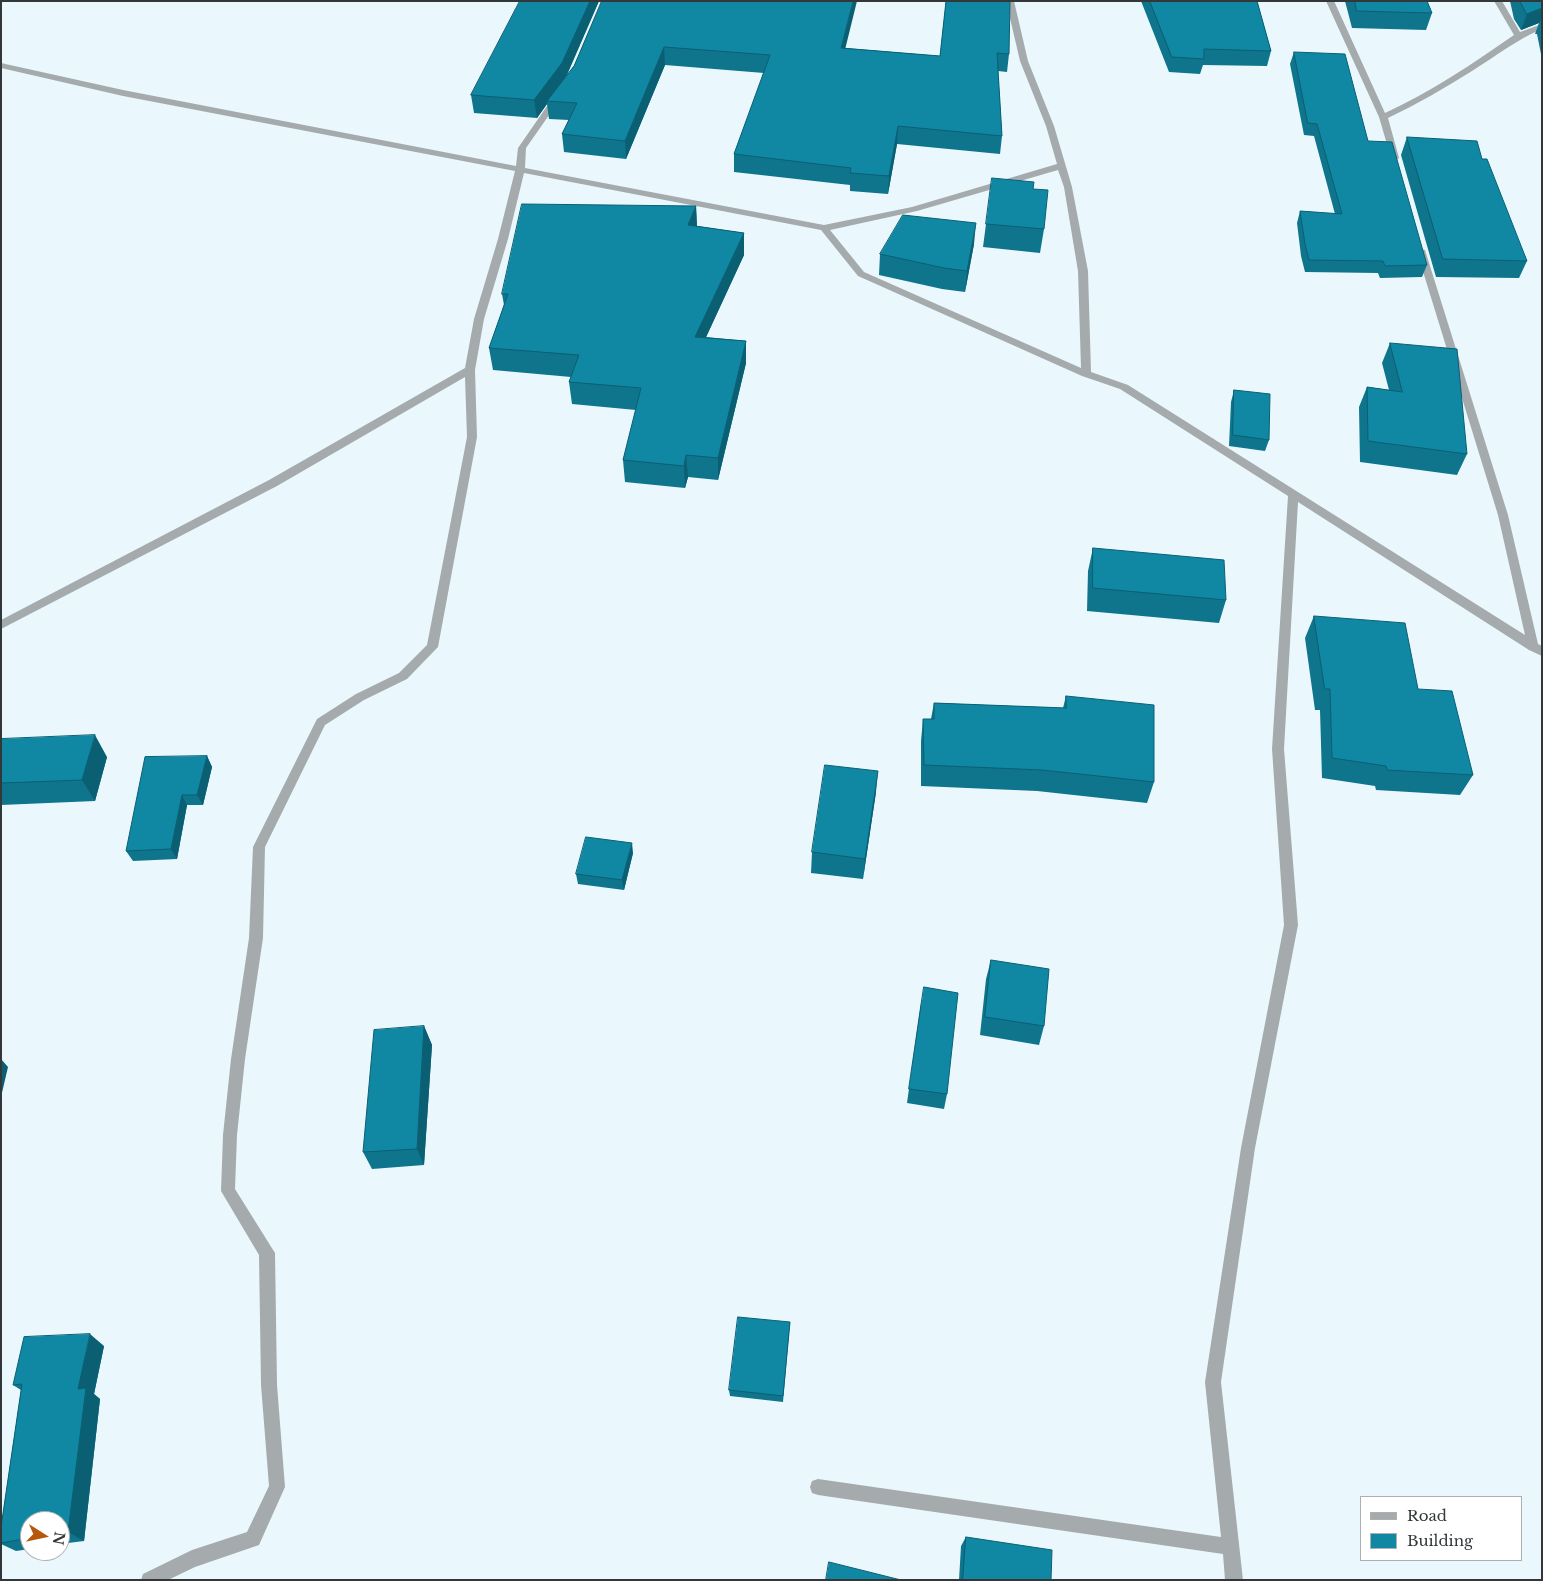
<!DOCTYPE html>
<html>
<head>
<meta charset="utf-8">
<style>
  body { margin:0 }
  #map { position:relative; width:1543px; height:1581px; overflow:hidden; background:#eaf8fd; font-family:"Libre Baskerville",serif }
  canvas { display:block }
  .frame { position:absolute; inset:0; border:2px solid #32383a; pointer-events:none }
  .legend { position:absolute; left:1360px; top:1496px; width:162px; height:65px; box-sizing:border-box; background:#fff; border:1px solid #adafb0; margin:0; padding:6px 9px; list-style:none; font-size:15px; color:#32383a }
  .legend li { display:flex; align-items:center; gap:10px; height:25px }
  .legend b { width:25px; border:1px solid #adafb0 }
  .north { position:absolute; left:20px; top:1511px; width:50px; height:50px; box-sizing:border-box; background:#fff; border:1px solid #adafb0; border-radius:50%; rotate:100deg; font-size:14px; font-weight:700; line-height:20px; text-align:center; color:#32383a }
  .north::after { content:''; display:block; margin:auto; width:18px; height:22px; background:#b6580c; clip-path:polygon(50% 0,100% 100%,50% 72%,0 100%) }
</style>
</head>
<body>
<div id="map">
<canvas width="1543" height="1581"></canvas>
<div class="frame"></div>
<ul class="legend">
<li><b style="height:6px;background:#a5abad"></b>Road</li>
<li><b style="height:14px;background:#1088a4"></b>Building</li>
</ul>
<div class="north">N</div>
</div>
<script>
const ctx = document.querySelector('canvas').getContext('2d');
ctx.lineJoin = 'round';
function paint(path, color) {
  ctx.fillStyle = color;
  ctx.fill(path, 'evenodd');
}
function strokePath(path, color, width, dash) {
  ctx.strokeStyle = color;
  ctx.lineWidth = width;
  ctx.lineCap = dash ? 'butt' : 'round';
  ctx.setLineDash(dash || []);
  ctx.stroke(path);
}
paint(new Path2D(`
  M 1006,1 L 1014,1 L 1028,61 L 1054,126 L 1072,187 L 1088,271 L 1091,372 L 1128,385 L 1525,635 L 1498,515 L 1417,252 L 1422,249 L 1425,250 L 1508,515 L 1538,644 L 1542,646 L 1542,656 L 1529,650 L 1298,502 L 1284,749 L 1298,925 L 1255,1148 L 1221,1382 L 1243,1580 L 1225,1580 L 1223,1554 L 818,1495 L 812,1493 L 810,1487 L 812,1481 L 818,1479 L 1221,1537 L 1205,1382 L 1241,1148 L 1284,925 L 1272,749 L 1288,496 L 1120,389 L 1082,376 L 858,276 L 821,230 L 524,173 L 508,239 L 484,319 L 475,370 L 477,437 L 438,647 L 407,679 L 364,700 L 325,725 L 265,847 L 263,938 L 245,1059 L 237,1135 L 235,1189 L 275,1253 L 277,1385 L 285,1487 L 259,1545 L 195,1567 L 168,1580 L 141,1580 L 143,1574 L 192,1550 L 247,1532 L 269,1486 L 261,1385 L 259,1255 L 221,1191 L 223,1135 L 231,1059 L 249,938 L 253,847 L 317,719 L 356,694 L 399,673 L 427,645 L 467,437 L 465,377 L 277,486 L 1,629 L 1,620 L 269,480 L 465,368 L 474,319 L 498,239 L 515,171 L 123,96 L 1,68 L 1,63 L 123,90 L 516,166 L 518,148 L 554,96 L 557,95 L 561,98 L 526,148 L 525,168 L 824,225 L 912,207 L 1057,164 L 1046,126 L 1020,61 ZM 1058,170 L 1064,187 L 1078,271 L 1081,368 L 864,272 L 830,230 L 917,211 Z
  M 1326,1 L 1334,1 L 1385,113 C 1431,92 1472,64 1514,35 L 1494,1 L 1502,1 L 1520,32 L 1542,24 L 1542,29 C 1516,40 1496,56 1472,71 C 1445,88 1417,104 1388,118 L 1399,158 L 1395,161 L 1391,158 L 1379,117 Z`), '#a5abad');
paint(new Path2D(`
  M 520,1 L 599,1 L 567,75 L 574,66 L 602,1 L 845,48 L 940,56 L 946,1 L 1009,54 L 1007,72 L 998,71 L 1002,136 L 1000,154 L 897,144 L 888,194 L 850,191 L 850,185 L 734,172 L 734,154 L 764,73 L 665,65 L 626,159 L 564,152 L 562,134 L 569,120 L 549,119 L 547,104 L 537,118 L 474,113 L 471,95 Z
  M 1141,1 L 1257,1 L 1271,51 L 1267,66 L 1203,65 L 1200,74 L 1169,72 Z
  M 1345,1 L 1427,1 L 1432,13 L 1426,30 L 1352,28 Z
  M 1510,1 L 1542,1 L 1542,59 L 1537,34 L 1535,34 L 1539,23 L 1521,30 L 1514,19 Z
  M 1294,52 L 1368,141 L 1427,265 L 1422,277 L 1380,278 L 1378,273 L 1305,272 L 1301,256 L 1297,223 L 1300,211 L 1335,214 L 1314,136 L 1304,135 L 1290,64 Z
  M 1407,137 L 1482,159 L 1527,261 L 1519,278 L 1436,277 L 1401,155 Z
  M 1033,189 L 1044,229 L 1040,253 L 983,247 L 986,224 Z
  M 696,206 L 697,226 L 744,233 L 744,255 L 706,337 L 746,341 L 746,363 L 718,480 L 688,477 L 685,488 L 625,482 L 623,460 L 636,410 L 572,404 L 569,382 L 571,377 L 493,370 L 489,348 L 504,305 L 502,294 Z
  M 974,244 L 965,292 L 942,289 L 879,275 L 880,254 Z
  M 1390,343 L 1467,454 L 1457,475 L 1360,462 L 1359,407 L 1367,387 L 1389,390 L 1382,363 Z
  M 1234,390 L 1269,440 L 1265,451 L 1229,446 L 1231,402 Z
  M 1093,548 L 1226,600 L 1219,623 L 1087,611 L 1088,571 Z
  M 1314,616 L 1418,689 L 1473,775 L 1460,795 L 1376,790 L 1375,786 L 1322,778 L 1320,710 L 1315,710 L 1305,638 Z
  M 1066,696 L 1154,782 L 1147,803 L 1037,791 L 921,786 L 921,741 L 923,719 L 931,719 L 934,703 L 1063,708 Z
  M 1,739 L 107,757 L 95,801 L 1,805 Z
  M 207,756 L 212,767 L 203,805 L 187,805 L 177,859 L 133,861 L 126,851 Z
  M 876,792 L 863,879 L 811,873 L 812,852 Z
  M 633,853 L 624,890 L 578,884 L 576,874 Z
  M 991,960 L 1044,1026 L 1039,1045 L 980,1035 L 986,979 Z
  M 921,1003 L 947,1094 L 944,1109 L 907,1103 Z
  M 424,1026 L 432,1045 L 424,1165 L 372,1169 L 363,1152 Z
  M 790,1322 L 783,1402 L 730,1396 L 729,1390 Z
  M 104,1346 L 94,1394 L 100,1399 L 84,1541 L 60,1544 L 60,1521 L 30,1521 L 30,1549 L 16,1551 L 1,1544 L 1,1527 L 21,1390 L 13,1385 Z
  M 966,1537 L 1051,1580 L 959,1580 L 961,1546 Z`), '#0e758d');
paint(new Path2D(`
  M 590,1 L 599,1 L 564,81 L 547,101 L 547,104 L 537,118 L 534,100 Z
  M 853,1 L 857,1 L 841,66 L 841,48 Z
  M 1542,8 L 1542,18 L 1539,23 L 1521,30 L 1527,14 Z
  M 664,47 L 665,65 L 626,159 L 625,141 Z
  M 898,126 L 897,144 L 888,194 L 889,176 Z
  M 696,206 L 697,228 L 688,225 Z
  M 976,223 L 974,244 L 965,292 L 967,271 Z
  M 744,233 L 744,255 L 696,359 L 695,337 Z
  M 746,341 L 746,363 L 718,480 L 718,458 Z
  M 686,455 L 688,477 L 685,488 L 684,466 Z
  M 95,735 L 107,757 L 95,801 L 82,780 Z
  M 207,756 L 212,767 L 203,805 L 197,795 Z
  M 878,771 L 876,792 L 863,879 L 865,859 Z
  M 182,795 L 187,805 L 177,859 L 171,849 Z
  M 632,843 L 633,853 L 624,890 L 622,880 Z
  M 424,1026 L 432,1045 L 424,1165 L 417,1149 Z
  M 1,1059 L 8,1067 L 1,1097 Z
  M 90,1334 L 104,1346 L 94,1394 L 100,1399 L 84,1541 L 68,1532 L 78,1389 Z`), '#0b5f73');
const building = new Path2D(`
  M 520,1 L 590,1 L 562,63 L 534,100 L 471,95 Z
  M 602,1 L 853,1 L 841,48 L 940,56 L 946,1 L 1010,1 L 1009,54 L 997,53 L 1002,136 L 898,126 L 889,176 L 850,173 L 851,168 L 734,154 L 770,55 L 664,47 L 625,141 L 562,134 L 577,103 L 547,101 L 574,66 Z
  M 1150,1 L 1257,1 L 1271,51 L 1204,49 L 1204,59 L 1172,57 Z
  M 1355,1 L 1427,1 L 1432,13 L 1357,11 Z
  M 1520,1 L 1542,1 L 1542,8 L 1527,14 Z
  M 1294,52 L 1345,54 L 1368,141 L 1392,142 L 1427,265 L 1385,266 L 1383,261 L 1309,260 L 1305,244 L 1300,211 L 1342,214 L 1317,124 L 1308,123 Z
  M 1407,137 L 1477,141 L 1482,159 L 1487,159 L 1527,261 L 1443,259 Z
  M 992,178 L 1034,182 L 1033,189 L 1048,190 L 1044,229 L 986,224 Z
  M 522,204 L 696,206 L 688,225 L 744,233 L 695,337 L 746,341 L 718,458 L 686,455 L 684,466 L 623,460 L 641,388 L 569,382 L 579,355 L 489,348 L 508,294 L 502,294 Z
  M 903,215 L 976,223 L 967,271 L 944,268 L 880,254 Z
  M 1390,343 L 1457,349 L 1467,454 L 1368,441 L 1367,387 L 1402,392 Z
  M 1234,390 L 1270,394 L 1269,440 L 1233,435 Z
  M 1093,548 L 1224,560 L 1226,600 L 1093,588 Z
  M 1314,616 L 1405,623 L 1418,689 L 1452,691 L 1473,775 L 1387,770 L 1386,766 L 1332,758 L 1330,689 L 1325,689 Z
  M 1066,696 L 1154,705 L 1154,782 L 1042,770 L 924,765 L 923,719 L 934,719 L 934,703 L 1066,708 Z
  M 95,735 L 82,780 L 1,783 L 1,739 Z
  M 207,756 L 197,795 L 182,795 L 171,849 L 126,851 L 145,757 Z
  M 825,765 L 878,771 L 865,859 L 812,852 Z
  M 586,837 L 632,843 L 622,880 L 576,874 Z
  M 991,960 L 1049,969 L 1044,1026 L 985,1017 Z
  M 924,987 L 958,993 L 947,1094 L 909,1089 Z
  M 424,1026 L 417,1149 L 363,1152 L 374,1030 Z
  M 738,1317 L 790,1322 L 783,1396 L 729,1390 Z
  M 90,1334 L 78,1389 L 86,1388 L 68,1532 L 60,1534 L 60,1521 L 30,1521 L 30,1538 L 1,1543 L 1,1527 L 22,1384 L 13,1385 L 24,1337 Z
  M 966,1537 L 1052,1550 L 1051,1580 L 963,1580 Z
  M 829,1562 L 901,1580 L 826,1580 Z`);
paint(building, '#1088a4');
strokePath(building, '#0b5f73', 1);
</script>
</body>
</html>
